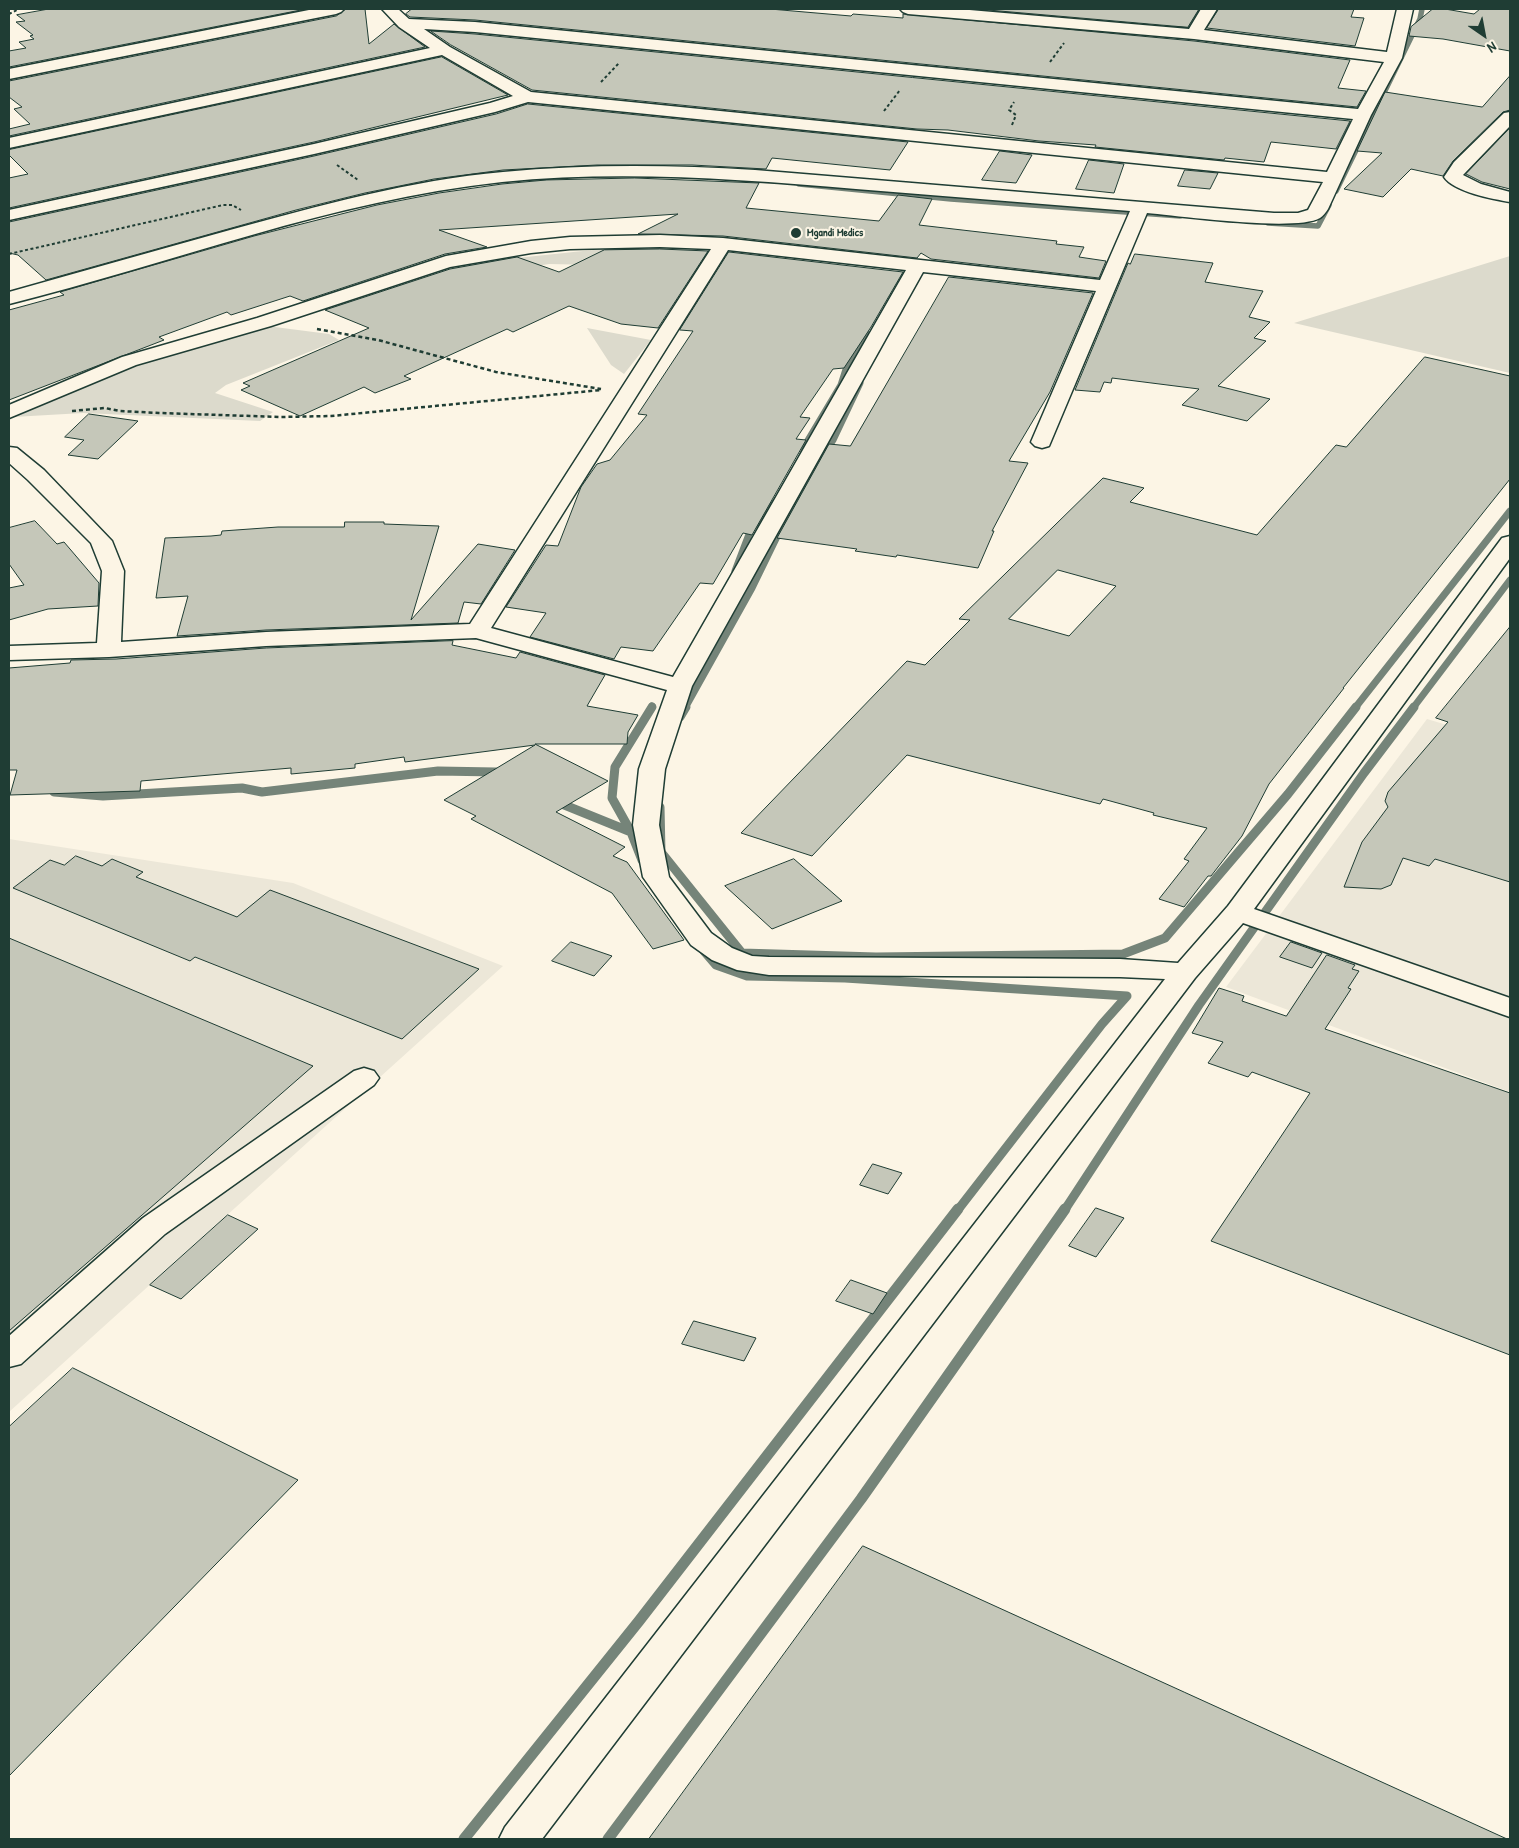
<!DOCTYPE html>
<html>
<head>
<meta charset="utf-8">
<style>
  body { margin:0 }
  #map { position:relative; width:1519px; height:1848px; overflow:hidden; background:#fcf5e5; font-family:"Patrick Hand",sans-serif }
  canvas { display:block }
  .frame { position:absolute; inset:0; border:10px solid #1f3d34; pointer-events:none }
  .north { position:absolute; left:1459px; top:10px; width:50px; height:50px; -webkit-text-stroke:4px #fcf5e5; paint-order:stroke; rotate:147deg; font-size:14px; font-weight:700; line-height:20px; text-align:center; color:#1f3d34 }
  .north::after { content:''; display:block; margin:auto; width:18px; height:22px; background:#1f3d34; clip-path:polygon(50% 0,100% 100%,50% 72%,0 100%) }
</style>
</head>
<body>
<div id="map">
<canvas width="1519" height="1848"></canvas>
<div class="frame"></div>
<div class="north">N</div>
</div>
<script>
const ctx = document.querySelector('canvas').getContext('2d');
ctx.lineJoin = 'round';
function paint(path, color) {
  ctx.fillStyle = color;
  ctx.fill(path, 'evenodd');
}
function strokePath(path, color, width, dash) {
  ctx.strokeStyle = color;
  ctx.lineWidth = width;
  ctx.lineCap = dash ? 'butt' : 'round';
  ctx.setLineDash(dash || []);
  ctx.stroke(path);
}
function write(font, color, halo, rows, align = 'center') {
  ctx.font = font + ' "Patrick Hand",sans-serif';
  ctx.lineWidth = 4;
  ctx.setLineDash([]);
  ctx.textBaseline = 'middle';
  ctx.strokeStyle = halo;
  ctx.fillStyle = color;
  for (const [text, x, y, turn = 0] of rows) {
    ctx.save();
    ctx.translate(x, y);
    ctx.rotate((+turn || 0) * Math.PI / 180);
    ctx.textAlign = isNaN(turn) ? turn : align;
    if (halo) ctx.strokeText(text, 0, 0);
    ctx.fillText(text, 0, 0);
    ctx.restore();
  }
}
paint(new Path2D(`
  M 1427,719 L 1510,744 L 1510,1092 L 1226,987 Z
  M 9,839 L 293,883 L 503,966 L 9,1412 Z`), '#ece7d8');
paint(new Path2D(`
  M 644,246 L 692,246 L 705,251 L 596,265 L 549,264 L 518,269 L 459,270 L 450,265 L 602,249 Z
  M 1510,256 L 1510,373 L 1294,323 Z
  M 267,326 L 329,334 L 339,340 L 226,385 L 215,393 L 273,412 L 260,421 L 83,413 L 13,417 L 111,372 Z
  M 587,328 L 651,340 L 624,374 L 611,365 Z`), '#dcdacc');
strokePath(new Path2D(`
  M 934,9 L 949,10
  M 1168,29 L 1187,27 L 1197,9
  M 799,184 L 951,199 L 1180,216
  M 1336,191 L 1420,19 L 1422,9
  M 1268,223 L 1318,226 L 1329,205`), '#758479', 5.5);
strokePath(new Path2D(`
  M 803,454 L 807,442 L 841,385 L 847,366 L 866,333
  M 735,571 L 751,529 L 776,501
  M 651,708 L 652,706
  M 685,708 L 752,588 L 790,510 L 833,440 L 860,383
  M 1355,708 L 1510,511
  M 1413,708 L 1510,580`), '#758479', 7);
strokePath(new Path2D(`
  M 680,717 L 686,707
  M 54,792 L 103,796 L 242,788 L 262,792 L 438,771 L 496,772 L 501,774
  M 557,802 L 631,832
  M 660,807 L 661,852 L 742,953 L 876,957 L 1123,954 L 1165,938 L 1288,794 L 1356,707
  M 642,860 L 631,832 L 612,798 L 615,767 L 652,707
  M 704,951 L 716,965 L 747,976 L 845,978 L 1127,996
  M 957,1211 L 1102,1024 L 1127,996
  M 1064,1211 L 1199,1005 L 1364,773 L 1414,707`), '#758479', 9);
strokePath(new Path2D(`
  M 464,1839 L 639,1621 L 958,1209
  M 608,1839 L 861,1499 L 1065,1209`), '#758479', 11);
const building = new Path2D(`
  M 49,9 L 306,9 L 9,67 L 9,51 L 26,48 L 19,42 L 34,39 L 30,36 L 33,35 L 16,22 L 25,21 L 17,15 Z
  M 346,9 L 365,9 L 369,44 L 394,24 L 425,47 L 9,136 L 9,129 L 30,124 L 14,109 L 22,107 L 9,97 L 9,81 L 336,16 Z
  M 412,9 L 770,9 L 851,16 L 853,14 L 903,18 L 903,14 L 1194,41 L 1350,60 L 1338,88 L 1366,91 L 1357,107 L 475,20 L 410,17 L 406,14 Z
  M 977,9 L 1199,9 L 1188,27 Z
  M 1219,9 L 1354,9 L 1351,17 L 1364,18 L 1355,46 L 1207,28 Z
  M 1433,9 L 1445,9 L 1474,14 L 1480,9 L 1510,9 L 1510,51 L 1443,39 L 1409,36 L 1411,27 Z
  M 431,31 L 475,34 L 1350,121 L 1336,149 L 1271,142 L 1264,162 L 1225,158 L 1224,160 L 1095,147 L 1096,145 L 1039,141 L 948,130 L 917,129 L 532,90 L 451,45 Z
  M 442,57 L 508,95 L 314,142 L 9,208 L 9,178 L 28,174 L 9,155 L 9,150 Z
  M 1510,76 L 1510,110 L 1503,112 L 1453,161 L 1443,176 L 1411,169 L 1383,197 L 1344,189 L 1382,153 L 1357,151 L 1385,92 L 1482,107 Z
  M 528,104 L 908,142 L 890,170 L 772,158 L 766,169 L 692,165 L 597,165 L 503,170 L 434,179 L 365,193 L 296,210 L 46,280 L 18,255 L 9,253 L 9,222 L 314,156 L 496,114 Z
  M 1510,128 L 1510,189 L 1482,182 L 1466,174 Z
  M 1000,151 L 1032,155 L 1016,183 L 982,180 Z
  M 1089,160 L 1124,164 L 1114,193 L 1076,189 Z
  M 1185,170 L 1218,173 L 1210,189 L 1178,186 Z
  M 635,178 L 759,183 L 746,208 L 879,221 L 898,195 L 932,199 L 919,225 L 1057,241 L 1056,244 L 1084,247 L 1079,257 L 1106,261 L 1099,278 L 931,259 L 921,253 L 917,258 L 723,236 L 638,234 L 678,214 L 439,230 L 487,247 L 445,254 L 303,301 L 290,296 L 231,315 L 227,312 L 159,337 L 164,340 L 9,400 L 9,310 L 64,295 L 60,292 L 254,236 L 377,205 L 439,193 L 502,184 L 546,180 Z
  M 660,249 L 708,251 L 658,328 L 621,324 L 569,306 L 513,332 L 507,329 L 404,376 L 411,379 L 375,393 L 364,387 L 300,416 L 241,390 L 250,386 L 243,383 L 369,328 L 325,310 L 450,269 L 517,257 L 559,272 L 604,250 Z
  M 729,252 L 903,272 L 871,327 L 844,368 L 833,369 L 800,417 L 810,418 L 796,439 L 806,440 L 752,535 L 743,533 L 713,584 L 700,583 L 653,651 L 621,647 L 614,659 L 530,637 L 546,613 L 506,607 L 546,545 L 558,546 L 581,487 L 597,464 L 610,460 L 647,415 L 638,414 L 693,331 L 680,330 Z
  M 1135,254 L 1213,263 L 1205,282 L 1263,291 L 1249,317 L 1270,322 L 1254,338 L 1266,341 L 1218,386 L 1270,399 L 1247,421 L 1182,405 L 1199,389 L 1112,378 L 1111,383 L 1104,382 L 1100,392 L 1075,390 L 1128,263 L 1130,264 Z
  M 949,277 L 1093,293 L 1050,392 L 1009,461 L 1028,463 L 992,531 L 994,531 L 978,568 L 897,555 L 896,557 L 855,551 L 857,549 L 777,538 L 829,444 L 850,446 Z
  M 1425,357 L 1510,376 L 1510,479 L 1343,688 L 1344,688 L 1269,784 L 1242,836 L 1211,876 L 1208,876 L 1184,907 L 1159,899 L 1189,861 L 1184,859 L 1207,828 L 1153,815 L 1154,813 L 1103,799 L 1100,804 L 907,755 L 812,856 L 741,833 L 907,661 L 925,665 L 970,620 L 959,619 L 1103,478 L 1144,488 L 1130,502 L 1257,535 L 1336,445 L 1346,447 ZM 1058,570 L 1116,586 L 1069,636 L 1009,619 Z
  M 89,414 L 138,421 L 98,459 L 68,455 L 84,440 L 65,437 Z
  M 35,521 L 57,544 L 64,542 L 99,583 L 98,606 L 48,609 L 9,620 L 9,588 L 24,585 L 9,564 L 9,528 Z
  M 345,522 L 384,522 L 384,524 L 439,526 L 411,620 L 478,544 L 515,550 L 481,604 L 464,602 L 458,623 L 266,630 L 177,636 L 188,596 L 156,598 L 165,538 L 211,536 L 221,535 L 222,531 L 278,527 L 344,527 Z
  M 1510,627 L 1510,882 L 1435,859 L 1429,866 L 1403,858 L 1391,885 L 1381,889 L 1344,887 L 1362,842 L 1388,807 L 1385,801 L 1388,792 L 1448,722 L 1436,718 Z
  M 453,641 L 452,645 L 516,658 L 520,652 L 605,675 L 587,706 L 638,715 L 628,732 L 627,744 L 535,744 L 608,781 L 556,812 L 625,847 L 613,856 L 627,862 L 684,940 L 653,949 L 612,893 L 471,819 L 476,816 L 444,800 L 535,745 L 405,762 L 404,757 L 355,764 L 355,768 L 291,774 L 291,768 L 141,781 L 140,791 L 10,795 L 17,770 L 9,770 L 9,668 L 70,663 L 71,660 L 116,659 L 266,648 Z
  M 76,856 L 102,866 L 112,859 L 143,872 L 136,877 L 237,917 L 270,890 L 479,969 L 402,1039 L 195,957 L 190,961 L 13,888 L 50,860 L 64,865 Z
  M 794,859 L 842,901 L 772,929 L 725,886 Z
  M 9,938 L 313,1066 L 9,1331 Z
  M 571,942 L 612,956 L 594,976 L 552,961 Z
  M 1291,942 L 1322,953 L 1312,968 L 1280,957 Z
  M 1327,955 L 1355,965 L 1352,969 L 1359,971 L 1348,988 L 1351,989 L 1325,1029 L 1510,1093 L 1510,1355 L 1211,1241 L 1310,1093 L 1252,1072 L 1248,1077 L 1208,1063 L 1223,1042 L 1192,1033 L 1219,988 L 1244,996 L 1242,1001 L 1286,1016 Z
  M 873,1164 L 902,1173 L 888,1194 L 860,1185 Z
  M 1096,1208 L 1124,1218 L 1096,1257 L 1069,1246 Z
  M 228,1215 L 258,1229 L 181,1299 L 150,1285 Z
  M 851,1280 L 887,1293 L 873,1314 L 836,1301 Z
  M 694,1321 L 756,1338 L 744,1361 L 682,1344 Z
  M 73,1368 L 298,1480 L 9,1776 L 9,1427 Z
  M 863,1546 L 1507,1839 L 649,1839 Z`);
paint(building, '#c5c7b9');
strokePath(building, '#1f3d34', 1);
const minor = new Path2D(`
  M 314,9 L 344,9 L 341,12 L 336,14 L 9,79 L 9,69 Z
  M 382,9 L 398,9 L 409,19 L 475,22 L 1358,109 L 1384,62 L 1194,39 L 908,14 L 903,12 L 900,9 L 958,9 L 1189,29 L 1201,9 L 1217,9 L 1204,30 L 1387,52 L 1397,9 L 1413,9 L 1402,58 L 1371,115 L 1328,209 C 1326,212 1323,216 1320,218 C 1296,232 1180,216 1147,213 L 1049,446 L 1042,448 L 1035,446 L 1031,442 L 1096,291 L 923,272 L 692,686 L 665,769 L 659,825 L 669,877 L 711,933 L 732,948 L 752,956 L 769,957 L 1120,959 L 1178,963 L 1228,906 L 1502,538 L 1510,536 L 1510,558 L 1254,909 L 1510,998 L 1510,1017 L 1243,923 L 1195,978 L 542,1839 L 499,1839 L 505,1827 L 1165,979 L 1120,977 L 769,975 L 737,970 L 712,960 L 691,945 L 643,877 L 633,825 L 639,769 L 667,690 L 476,638 L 266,646 L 109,657 L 9,660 L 9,646 L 97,643 L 102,571 L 91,543 L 28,480 L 9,463 L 9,447 L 17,448 L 44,470 L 112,541 L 124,571 L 121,642 L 266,632 L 470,624 L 711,249 L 660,247 L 570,249 L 531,253 L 450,267 L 271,326 L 136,365 L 9,418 L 9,405 L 122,357 L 257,318 L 446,256 L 531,241 L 570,237 L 660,235 L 723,238 L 1100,280 L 1130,211 C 1038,204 947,196 856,189 C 738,179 620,170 502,182 C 333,200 173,263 9,304 L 9,292 C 82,271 156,251 230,230 C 318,206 411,180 503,172 C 587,164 671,165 755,170 L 1274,213 L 1298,213 L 1308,210 L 1323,182 L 528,102 L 495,112 L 314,154 L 9,220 L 9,210 L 314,144 L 490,103 L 513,96 L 442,55 L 9,148 L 9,138 L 430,48 L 399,27 ZM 424,29 L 475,32 L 1353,119 L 1327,172 L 531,92 L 450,47 ZM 728,250 L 906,270 L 673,677 L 491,628 Z
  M 1510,112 L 1510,126 L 1463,175 L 1481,184 L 1510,192 L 1510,202 C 1493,199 1454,192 1444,177 L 1454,162 L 1504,113 Z
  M 364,1068 L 374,1071 L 379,1078 L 374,1085 L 165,1234 L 21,1364 L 9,1367 L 9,1336 L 143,1218 L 354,1071 Z`);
strokePath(minor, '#1f3d34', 3);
strokePath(new Path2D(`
  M 9,14 L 19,9
  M 1050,62 L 1064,43
  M 601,82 L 619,63
  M 884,111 L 900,90
  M 1012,125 L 1016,115 L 1009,110 L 1014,102
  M 337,165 L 358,180
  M 9,254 L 223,205 L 232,205 L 241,210`), '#1f3d34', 2, [3, 2.5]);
strokePath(new Path2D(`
  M 317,329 L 378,340 L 496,372 L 601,389
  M 72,411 L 105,408 L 120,411 L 159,413 L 281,417 L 331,416 L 601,390`), '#1f3d34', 2.5, [4, 3]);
paint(minor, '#fcf5e5');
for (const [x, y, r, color] of [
  [796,233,6,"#1f3d34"]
]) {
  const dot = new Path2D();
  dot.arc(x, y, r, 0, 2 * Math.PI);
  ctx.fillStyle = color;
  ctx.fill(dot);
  strokePath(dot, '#fcf5e5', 2);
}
write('bold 11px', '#1f3d34', '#fcf5e5', [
  ["Mgandi Medics",807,233]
], 'left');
</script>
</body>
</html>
